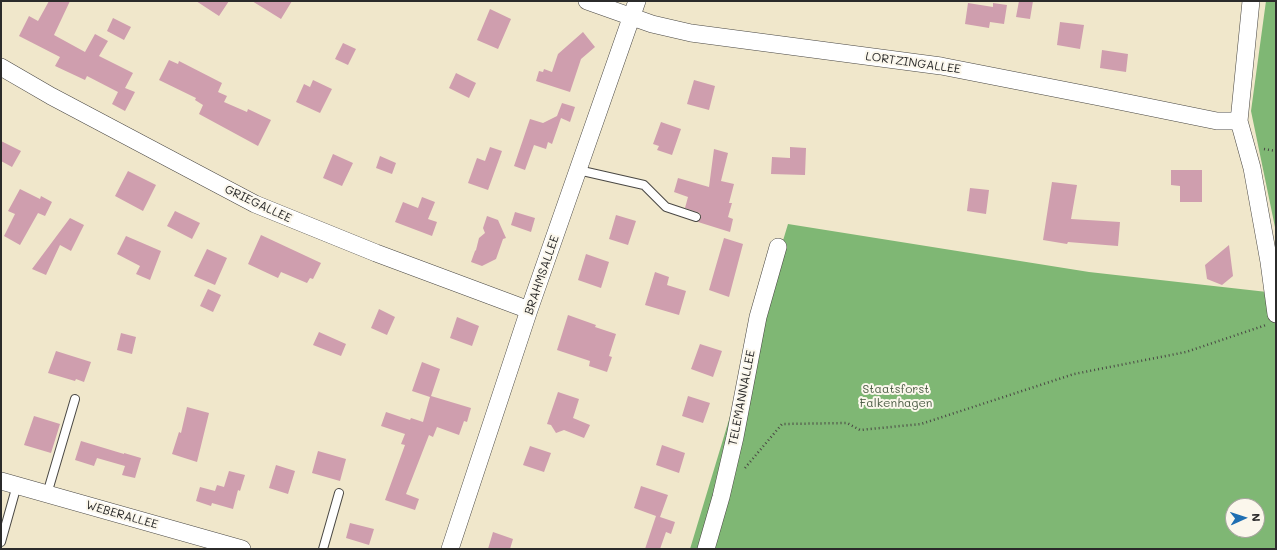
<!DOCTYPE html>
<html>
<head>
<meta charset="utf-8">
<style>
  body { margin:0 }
  #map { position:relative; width:1277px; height:550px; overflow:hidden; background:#f0e7cb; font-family:Mali,sans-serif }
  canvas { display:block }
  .frame { position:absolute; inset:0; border:2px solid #2b2b2b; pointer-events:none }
  .north { position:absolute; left:1225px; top:498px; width:40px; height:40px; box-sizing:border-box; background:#fbf7ec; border:1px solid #a8a59f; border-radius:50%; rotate:87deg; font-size:11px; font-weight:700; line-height:16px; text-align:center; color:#2b2b2b }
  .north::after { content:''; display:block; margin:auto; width:14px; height:18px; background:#1f6fb2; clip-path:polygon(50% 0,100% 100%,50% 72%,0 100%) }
</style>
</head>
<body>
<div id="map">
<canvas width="1277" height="550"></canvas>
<div class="frame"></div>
<div class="north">N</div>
</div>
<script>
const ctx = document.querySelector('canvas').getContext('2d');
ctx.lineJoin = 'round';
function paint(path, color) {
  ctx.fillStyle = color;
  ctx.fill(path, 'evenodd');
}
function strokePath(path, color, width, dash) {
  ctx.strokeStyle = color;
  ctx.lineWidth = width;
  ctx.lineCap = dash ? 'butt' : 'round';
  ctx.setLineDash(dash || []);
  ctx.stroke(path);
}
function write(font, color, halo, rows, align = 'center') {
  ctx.font = font + ' Mali,sans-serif';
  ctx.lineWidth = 4;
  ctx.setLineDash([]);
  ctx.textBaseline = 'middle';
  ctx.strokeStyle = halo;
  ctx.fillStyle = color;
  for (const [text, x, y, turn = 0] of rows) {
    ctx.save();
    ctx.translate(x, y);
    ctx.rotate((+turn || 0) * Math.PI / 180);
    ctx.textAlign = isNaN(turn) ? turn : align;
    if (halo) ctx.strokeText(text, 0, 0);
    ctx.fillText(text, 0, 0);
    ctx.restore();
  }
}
paint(new Path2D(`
  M 1266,1 L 1276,1 L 1276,232 L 1251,111 Z
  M 788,224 L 1089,272 L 1276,293 L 1276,549 L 690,549 ZM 1233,506 L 1257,506 L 1257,530 L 1233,530 Z`), '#7fb774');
paint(new Path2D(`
  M 49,1 L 70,1 L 54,35 L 85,52 L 95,34 L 108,41 L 99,56 L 133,73 L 125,88 L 135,92 L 125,111 L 112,104 L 118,92 L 87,76 L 85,80 L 55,66 L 60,57 L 19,36 L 29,16 L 38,21 Z
  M 196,1 L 229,1 L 219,16 Z
  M 252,1 L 292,1 L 281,19 Z
  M 1019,1 L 1033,1 L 1030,19 L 1016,17 Z
  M 968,3 L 993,7 L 993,3 L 1007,5 L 1004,24 L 990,22 L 989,28 L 965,24 Z
  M 490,9 L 511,19 L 498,49 L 477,40 Z
  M 113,18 L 131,27 L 124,40 L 107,31 Z
  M 1060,22 L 1084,25 L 1080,49 L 1057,45 Z
  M 583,32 L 595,47 L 581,59 L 570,92 L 536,81 L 539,71 L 543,72 L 544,69 L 552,72 L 558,54 Z
  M 343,43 L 356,49 L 348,65 L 335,59 Z
  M 1102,50 L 1128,54 L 1126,72 L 1100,68 Z
  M 169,60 L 178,64 L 179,61 L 222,83 L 218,92 L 227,96 L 224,102 L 247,112 L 248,109 L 271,120 L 258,146 L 199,114 L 203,105 L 195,100 L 196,98 L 159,80 Z
  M 456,73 L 476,83 L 469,98 L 449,88 Z
  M 313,80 L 332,89 L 320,113 L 296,102 L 304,84 L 310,87 Z
  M 694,80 L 715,86 L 709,110 L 687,104 Z
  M 562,103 L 575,107 L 570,122 L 561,118 L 552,144 L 548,142 L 546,149 L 534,145 L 525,170 L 514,166 L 530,119 L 543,123 L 557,116 Z
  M 661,122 L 681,129 L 672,155 L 657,150 L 659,146 L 653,144 Z
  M 1,141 L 21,151 L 12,167 L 1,161 Z
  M 490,147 L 502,151 L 488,190 L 468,183 L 477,158 L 485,161 Z
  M 790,147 L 806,148 L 805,175 L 771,174 L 772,157 L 790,158 Z
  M 714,149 L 728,153 L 721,181 L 734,184 L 729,203 L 732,203 L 728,217 L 733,219 L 730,232 L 698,222 L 701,218 L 700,213 L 685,208 L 688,197 L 674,192 L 678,178 L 709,187 Z
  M 333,154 L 353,163 L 342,186 L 323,178 Z
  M 380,156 L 396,163 L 392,174 L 376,168 Z
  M 1171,170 L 1202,170 L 1202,202 L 1180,202 L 1180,186 L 1171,185 Z
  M 128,171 L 156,185 L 143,211 L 115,196 Z
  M 1052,182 L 1077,185 L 1071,219 L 1120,222 L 1118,246 L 1068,242 L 1067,244 L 1043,240 Z
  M 970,188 L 989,190 L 986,214 L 967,211 Z
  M 20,189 L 40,199 L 41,196 L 52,202 L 45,216 L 38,213 L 20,245 L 4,236 L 15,214 L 8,211 Z
  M 422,197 L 435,202 L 428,219 L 437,222 L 432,236 L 395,222 L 403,202 L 418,208 Z
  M 175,211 L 200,223 L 192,239 L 167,226 Z
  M 515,212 L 535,218 L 531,232 L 511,225 Z
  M 616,215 L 636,221 L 628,245 L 609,239 Z
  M 487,216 L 498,220 L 506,238 L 503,239 L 496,259 L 482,266 L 471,262 L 475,251 L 476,250 L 479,238 L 485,233 L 483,228 Z
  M 70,218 L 84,225 L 71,251 L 60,245 L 46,275 L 32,269 Z
  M 261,235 L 321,263 L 313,279 L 310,278 L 307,283 L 281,272 L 278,278 L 248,264 Z
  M 126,236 L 161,251 L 150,280 L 136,274 L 140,266 L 117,254 Z
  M 724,238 L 743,244 L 729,297 L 709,290 Z
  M 1229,245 L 1233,276 L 1222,285 L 1207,279 L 1205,265 Z
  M 207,249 L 227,258 L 215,285 L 194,276 Z
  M 586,254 L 609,262 L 601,288 L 578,280 Z
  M 655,272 L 669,277 L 667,285 L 686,291 L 679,315 L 645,305 Z
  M 208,289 L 221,295 L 213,312 L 200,306 Z
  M 379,309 L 395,317 L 387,335 L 371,328 Z
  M 568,315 L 596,325 L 595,327 L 616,334 L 609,356 L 612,357 L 607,372 L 589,366 L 590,361 L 557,350 Z
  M 457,317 L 479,326 L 472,346 L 450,338 Z
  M 319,332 L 346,344 L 341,356 L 313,345 Z
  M 121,333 L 136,337 L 132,354 L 117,350 Z
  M 700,344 L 722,351 L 713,377 L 691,369 Z
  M 56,351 L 91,362 L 84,382 L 76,379 L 75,381 L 48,373 Z
  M 422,362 L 440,369 L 431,396 L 471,408 L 467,422 L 464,421 L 459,435 L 437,427 L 433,437 L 429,435 L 406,494 L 419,499 L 415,510 L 385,500 L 405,445 L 401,444 L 405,434 L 381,426 L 386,412 L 410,420 L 411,418 L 423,422 L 430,397 L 412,391 Z
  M 558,392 L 579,399 L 573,418 L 590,425 L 584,438 L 564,430 L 556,433 L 551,425 L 547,424 Z
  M 688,396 L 710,403 L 703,423 L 682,416 Z
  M 187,407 L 209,413 L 197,462 L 172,454 L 179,432 L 181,433 Z
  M 34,416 L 60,424 L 51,453 L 24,445 Z
  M 81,441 L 124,454 L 124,453 L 141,458 L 135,478 L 122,475 L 125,466 L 97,458 L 94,466 L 75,460 Z
  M 662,445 L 685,453 L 679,473 L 656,465 Z
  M 530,446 L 551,453 L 544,472 L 523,465 Z
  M 318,451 L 346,459 L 340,481 L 312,473 Z
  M 276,465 L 295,471 L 288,494 L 269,488 Z
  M 229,471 L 245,475 L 240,491 L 238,490 L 233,509 L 212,503 L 211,506 L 196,501 L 200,487 L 215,491 L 217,485 L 224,487 Z
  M 641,486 L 668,495 L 660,517 L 675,522 L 671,534 L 666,532 L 660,549 L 645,549 L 656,516 L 634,508 Z
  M 350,523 L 374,529 L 369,545 L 346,538 Z
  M 493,532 L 513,539 L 510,549 L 488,549 Z`), '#cf9eae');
const service = new Path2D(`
  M 578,170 L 644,185 L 666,207 L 696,217
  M 47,494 L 75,399
  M 1,542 L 17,485
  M 323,549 L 339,493`);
const minor = new Path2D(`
  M 587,1 L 652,24 L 691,33 L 941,66 L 1099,97 L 1217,121 L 1239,121
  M 1251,1 L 1239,121 L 1252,168 L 1269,262 L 1276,314
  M 1,67 L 51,96 L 255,204 L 376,253 L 529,310
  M 1,481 L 242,549
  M 450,549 L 529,310 L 637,1
  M 706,549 L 721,497 L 735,437 L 758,317 L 778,247`);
strokePath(service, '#494743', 10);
strokePath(minor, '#494743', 18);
strokePath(new Path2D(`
  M 1264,149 L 1276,151
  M 745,468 L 782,424 L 847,423 L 860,430 L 921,424 L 1074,374 L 1186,352 L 1266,325`), '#494743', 2.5, [1, 3]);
strokePath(service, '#fff', 8);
strokePath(minor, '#fff', 17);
write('12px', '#2b2b2b', '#fbf7ec', [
  ["LORTZINGALLEE",913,63,8],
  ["GRIEGALLEE",258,204,25],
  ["BRAHMSALLEE",542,275,-71],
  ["TELEMANNALLEE",742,398,-79],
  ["WEBERALLEE",122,515,16]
]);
write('12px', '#4e5e47', '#fbf7ec', [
  ["Staatsforst",896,389],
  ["Falkenhagen",896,403]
]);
</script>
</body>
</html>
